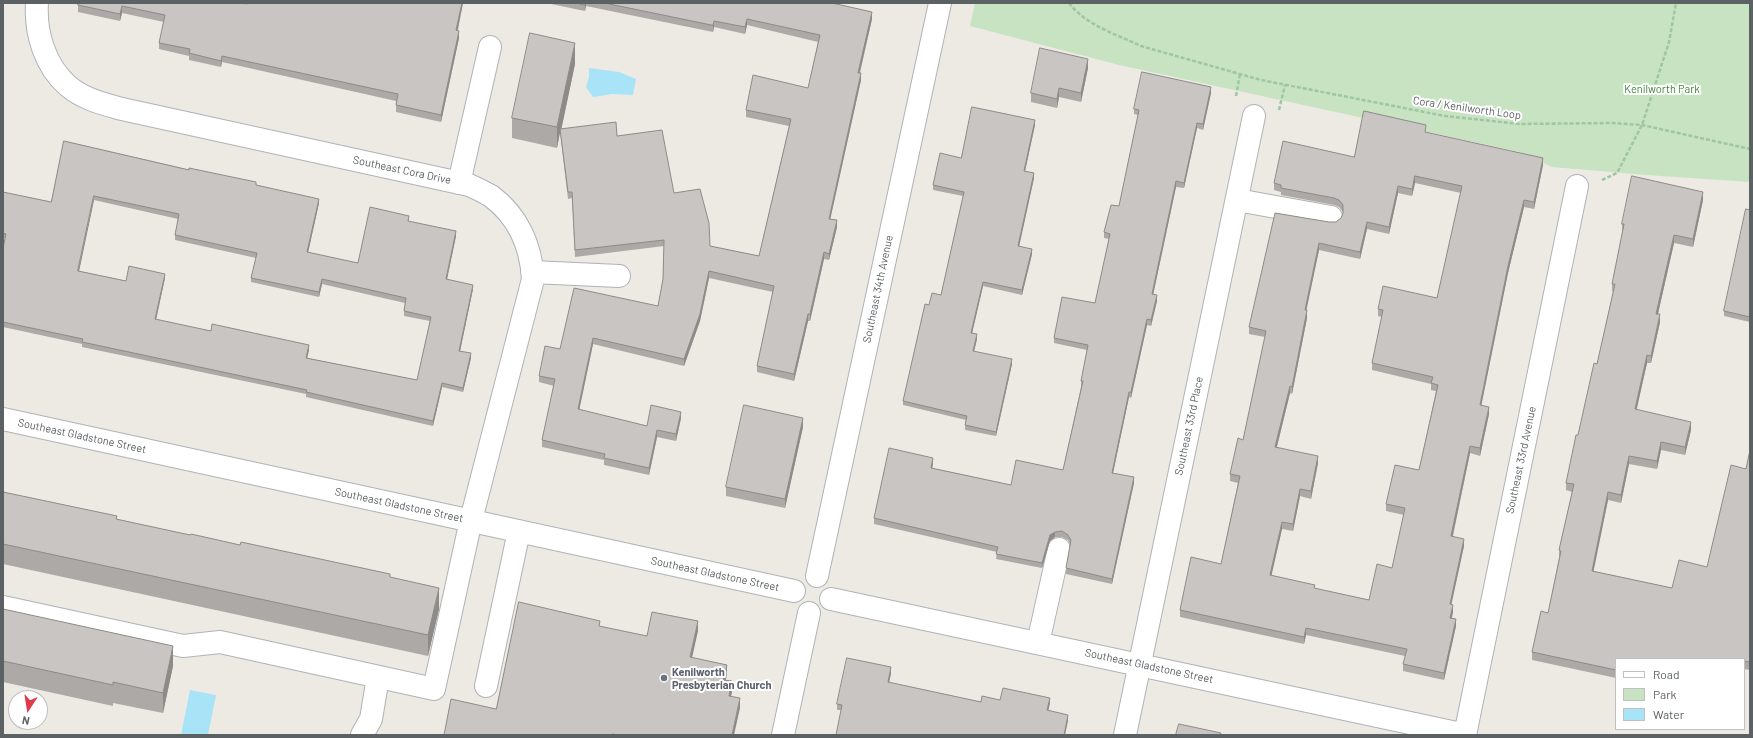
<!DOCTYPE html>
<html>
<head>
<meta charset="utf-8">
<style>
  body { margin:0 }
  #map { position:relative; width:1753px; height:738px; overflow:hidden; background:#edeae4; font-family:Barlow,sans-serif }
  canvas { display:block }
  .frame { position:absolute; inset:0; border:4px solid #5c6164; pointer-events:none }
  .legend { position:absolute; left:1615px; top:658px; width:130px; height:72px; box-sizing:border-box; background:#fff; border:1px solid #bec0c1; margin:0; padding:5px 7px; list-style:none; font-size:12px; color:#5c6164 }
  .legend li { display:flex; align-items:center; gap:8px; height:20px }
  .legend b { width:20px; border:1px solid #bec0c1 }
  .north { position:absolute; left:8px; top:690px; width:40px; height:40px; box-sizing:border-box; background:#fff; border:1px solid #bec0c1; border-radius:50%; rotate:192deg; font-size:11px; font-weight:700; line-height:16px; text-align:center; color:#5c6164 }
  .north::after { content:''; display:block; margin:auto; width:14px; height:18px; background:#dc3c4a; clip-path:polygon(50% 0,100% 100%,50% 72%,0 100%) }
</style>
</head>
<body>
<div id="map">
<canvas width="1753" height="738"></canvas>
<div class="frame"></div>
<ul class="legend">
<li><b style="height:5px;background:#fff"></b>Road</li>
<li><b style="height:11px;background:#c8e3c2"></b>Park</li>
<li><b style="height:11px;background:#a9e3f8"></b>Water</li>
</ul>
<div class="north">N</div>
</div>
<script>
const ctx = document.querySelector('canvas').getContext('2d');
ctx.lineJoin = 'round';
function paint(path, color) {
  ctx.fillStyle = color;
  ctx.fill(path, 'evenodd');
}
function strokePath(path, color, width, dash) {
  ctx.strokeStyle = color;
  ctx.lineWidth = width;
  ctx.lineCap = dash ? 'butt' : 'round';
  ctx.setLineDash(dash || []);
  ctx.stroke(path);
}
function write(font, color, halo, rows, align = 'center') {
  ctx.font = font + ' Barlow,sans-serif';
  ctx.lineWidth = 4;
  ctx.setLineDash([]);
  ctx.textBaseline = 'middle';
  ctx.strokeStyle = halo;
  ctx.fillStyle = color;
  for (const [text, x, y, turn = 0] of rows) {
    ctx.save();
    ctx.translate(x, y);
    ctx.rotate((+turn || 0) * Math.PI / 180);
    ctx.textAlign = isNaN(turn) ? turn : align;
    if (halo) ctx.strokeText(text, 0, 0);
    ctx.fillText(text, 0, 0);
    ctx.restore();
  }
}
paint(new Path2D(`
  M 975,3 L 1750,3 L 1750,182 L 1646,175 L 1552,167 L 1520,152 L 1119,65 L 970,26 Z`), '#c8e3c2');
paint(new Path2D(`
  M 589,68 L 619,72 L 636,79 L 633,95 L 612,94 L 593,97 L 586,87 L 589,77 Z
  M 190,690 L 216,695 L 208,735 L 181,735 Z`), '#a9e3f8');
const minor = new Path2D(`
  M 459,183 L 490,47
  M 1237,200 L 1331,217
  M 532,272 L 619,276
  M 3,419 L 794,591
  M 817,576 L 940,3
  M 831,599 L 1466,735
  M 3,607 L 183,646 L 220,642 L 434,689 L 471,520 L 533,279 C 531,246 518,216 491,196 C 484,192 476,188 469,185 L 122,109 C 104,104 83,99 68,86 C 45,66 35,33 37,3
  M 1038,643 L 1059,549
  M 486,686 L 519,531
  M 362,735 L 371,719 L 378,677
  M 783,735 L 809,613
  M 1125,735 L 1254,116
  M 1465,735 L 1577,186`);
strokePath(minor, '#afb3b6', 24);
strokePath(new Path2D(`
  M 1069,3 C 1087,26 1116,34 1141,46 L 1261,80 L 1445,116 L 1520,124 L 1612,123 L 1642,125 L 1750,149
  M 1236,96 L 1240,74
  M 1279,110 L 1285,85
  M 1602,180 L 1617,173 L 1642,125 L 1669,42 L 1676,3`), '#9ec6a2', 2.5, [4, 2]);
strokePath(minor, '#fff', 22);
paint(new Path2D(`
  M 463,3 L 458,30 L 459,38 L 441,122 L 396,112 L 396,101 L 222,62 L 221,67 L 189,60 L 189,56 L 159,49 L 159,43 L 164,22 L 122,13 L 120,21 L 78,12 L 78,5 Z
  M 546,3 L 832,3 L 872,19 L 860,73 L 861,80 L 830,219 L 837,227 L 829,260 L 824,259 L 810,321 L 808,321 L 794,381 L 757,372 L 757,366 L 773,292 L 709,278 L 700,321 L 684,366 L 593,344 L 579,410 L 647,426 L 681,418 L 676,441 L 657,437 L 649,475 L 604,465 L 604,460 L 542,447 L 542,440 L 554,386 L 539,382 L 539,376 L 560,349 L 658,306 L 663,279 L 664,246 L 575,257 L 572,198 L 568,199 L 560,132 L 557,148 L 512,138 L 512,118 L 575,64 L 561,129 L 617,136 L 674,193 L 710,246 L 759,256 L 789,126 L 746,117 L 746,110 L 808,88 L 818,42 L 747,25 L 745,34 L 714,27 L 713,32 L 586,6 L 585,11 Z
  M 1088,68 L 1081,102 L 1059,97 L 1057,108 L 1031,102 L 1031,93 Z
  M 1211,93 L 1203,130 L 1197,128 L 1184,188 L 1176,187 L 1153,295 L 1157,301 L 1151,326 L 1147,325 L 1131,398 L 1129,397 L 1113,473 L 1134,483 L 1112,584 L 1066,574 L 1066,568 L 1070,544 L 1068,540 L 1062,537 L 1055,537 L 1050,541 L 1042,568 L 996,559 L 997,552 L 874,524 L 874,518 L 933,464 L 932,468 L 1011,485 L 1063,470 L 1081,387 L 1081,381 L 1087,350 L 1054,343 L 1054,338 L 1095,303 L 1109,239 L 1104,238 L 1104,232 L 1119,206 L 1138,115 L 1134,114 L 1134,109 Z
  M 1035,125 L 1025,171 L 1034,178 L 1019,247 L 1032,254 L 1022,295 L 983,286 L 972,333 L 977,339 L 974,351 L 1012,364 L 996,436 L 965,430 L 965,425 L 966,420 L 903,405 L 903,401 L 929,305 L 941,295 L 963,196 L 933,190 L 933,185 L 961,158 Z
  M 1426,132 L 1543,165 L 1534,209 L 1524,207 L 1508,273 L 1481,406 L 1489,414 L 1480,456 L 1470,453 L 1453,536 L 1464,546 L 1451,604 L 1453,612 L 1452,618 L 1456,626 L 1444,680 L 1403,671 L 1403,664 L 1405,656 L 1306,635 L 1304,644 L 1180,617 L 1180,610 L 1221,564 L 1238,483 L 1230,481 L 1230,474 L 1243,440 L 1265,337 L 1249,334 L 1249,327 L 1329,222 L 1336,222 L 1341,218 L 1343,214 L 1343,212 L 1339,207 L 1334,205 L 1281,195 L 1281,192 L 1274,190 L 1274,183 L 1354,157 ZM 1415,183 L 1461,193 L 1437,298 L 1378,309 L 1378,316 L 1382,317 L 1372,363 L 1372,370 L 1431,384 L 1431,390 L 1436,391 L 1419,470 L 1386,504 L 1386,511 L 1404,515 L 1392,568 L 1369,600 L 1315,589 L 1271,575 L 1282,529 L 1293,531 L 1300,496 L 1311,499 L 1318,463 L 1277,447 L 1290,393 L 1292,394 L 1307,318 L 1306,310 L 1319,250 L 1360,259 L 1367,229 L 1389,234 L 1398,193 L 1412,196 Z
  M 64,141 L 256,185 L 319,203 L 308,253 L 358,263 L 409,221 L 456,236 L 447,279 L 473,289 L 460,351 L 471,358 L 463,392 L 442,387 L 433,426 L 306,397 L 306,394 L 82,347 L 82,344 L 3,327 L 3,248 L 5,238 L 3,238 L 3,192 L 51,202 ZM 94,200 L 178,219 L 175,235 L 175,240 L 256,258 L 251,278 L 251,282 L 319,297 L 322,284 L 405,303 L 404,311 L 404,316 L 430,321 L 417,380 L 307,358 L 309,350 L 211,331 L 156,320 L 165,278 L 126,281 L 79,271 Z
  M 1703,200 L 1693,247 L 1674,243 L 1658,314 L 1660,322 L 1651,363 L 1647,363 L 1636,410 L 1691,430 L 1685,455 L 1661,450 L 1657,469 L 1629,464 L 1621,503 L 1608,500 L 1593,571 L 1672,588 L 1707,567 L 1746,469 L 1750,450 L 1750,670 L 1744,669 L 1744,659 L 1616,659 L 1616,678 L 1532,660 L 1532,652 L 1548,613 L 1559,558 L 1559,550 L 1572,492 L 1566,490 L 1566,483 L 1597,364 L 1613,292 L 1612,291 L 1612,284 L 1623,232 L 1622,232 L 1622,224 Z
  M 1750,210 L 1750,322 L 1724,316 L 1724,311 Z
  M 803,427 L 785,508 L 726,496 L 726,487 Z
  M 3,492 L 117,520 L 390,577 L 439,609 L 428,656 L 3,564 Z
  M 3,609 L 173,666 L 163,713 L 113,703 L 113,706 L 3,682 Z
  M 891,673 L 889,683 L 981,702 L 1000,700 L 1050,703 L 1048,711 L 1068,721 L 841,710 L 837,710 L 837,704 Z`), '#ada9a7');
paint(new Path2D(`
  M 462,3 L 463,3 L 456,37 L 456,30 Z
  M 585,3 L 586,3 L 586,6 L 585,11 Z
  M 122,6 L 122,13 L 120,21 L 120,14 Z
  M 872,12 L 872,19 L 858,79 L 858,73 Z
  M 747,19 L 747,25 L 745,34 L 745,27 Z
  M 714,21 L 714,27 L 713,32 L 713,25 Z
  M 459,31 L 459,38 L 441,122 L 441,115 Z
  M 575,43 L 575,64 L 561,131 L 560,129 L 560,132 L 557,148 L 557,127 Z
  M 222,56 L 222,62 L 221,67 L 221,61 Z
  M 1088,59 L 1088,68 L 1081,102 L 1081,93 Z
  M 861,73 L 861,80 L 829,225 L 829,219 Z
  M 1211,87 L 1211,93 L 1203,130 L 1203,124 Z
  M 1059,88 L 1059,97 L 1057,108 L 1057,99 Z
  M 1035,120 L 1035,125 L 1024,176 L 1024,171 Z
  M 1197,123 L 1197,128 L 1184,188 L 1184,183 Z
  M 1543,158 L 1543,165 L 1534,209 L 1534,202 Z
  M 1034,173 L 1034,178 L 1018,251 L 1018,246 Z
  M 1415,176 L 1415,183 L 1412,196 L 1412,189 Z
  M 1176,181 L 1176,187 L 1152,300 L 1152,294 Z
  M 1398,186 L 1398,193 L 1389,234 L 1389,227 Z
  M 1703,192 L 1703,200 L 1693,247 L 1693,239 Z
  M 94,196 L 94,200 L 78,276 L 78,271 Z
  M 319,199 L 319,203 L 307,257 L 307,252 Z
  M 1524,200 L 1524,207 L 1508,273 L 1480,412 L 1480,405 L 1508,266 Z
  M 837,220 L 837,227 L 829,260 L 829,254 Z
  M 1367,222 L 1367,229 L 1360,259 L 1360,252 Z
  M 456,231 L 456,236 L 446,284 L 446,279 Z
  M 1674,235 L 1674,243 L 1656,322 L 1656,314 Z
  M 1319,243 L 1319,250 L 1305,317 L 1305,310 Z
  M 1032,249 L 1032,254 L 1022,295 L 1022,290 Z
  M 824,252 L 824,259 L 810,321 L 810,314 Z
  M 709,271 L 709,278 L 700,321 L 684,366 L 684,359 Z
  M 165,274 L 165,278 L 155,324 L 155,319 Z
  M 322,279 L 322,284 L 319,297 L 319,292 Z
  M 983,282 L 983,286 L 971,338 L 971,333 Z
  M 473,285 L 473,289 L 459,356 L 459,351 Z
  M 1157,295 L 1157,301 L 1151,326 L 1151,320 Z
  M 1307,310 L 1307,318 L 1292,394 L 1292,387 Z
  M 808,314 L 808,321 L 794,381 L 794,374 Z
  M 1660,314 L 1660,322 L 1651,363 L 1651,356 Z
  M 1147,319 L 1147,325 L 1131,398 L 1131,392 Z
  M 977,334 L 977,339 L 973,356 L 973,351 Z
  M 593,338 L 593,344 L 578,416 L 578,409 Z
  M 309,345 L 309,350 L 306,363 L 306,358 Z
  M 471,353 L 471,358 L 463,392 L 463,388 Z
  M 1647,355 L 1647,363 L 1635,417 L 1635,409 Z
  M 1012,359 L 1012,364 L 996,436 L 996,432 Z
  M 442,383 L 442,387 L 433,426 L 433,421 Z
  M 1290,386 L 1290,393 L 1275,454 L 1275,447 Z
  M 1129,392 L 1129,397 L 1112,478 L 1112,473 Z
  M 1489,407 L 1489,414 L 1480,456 L 1480,448 Z
  M 681,412 L 681,418 L 676,441 L 676,434 Z
  M 803,418 L 803,427 L 785,508 L 785,499 Z
  M 1691,422 L 1691,430 L 1685,455 L 1685,447 Z
  M 657,430 L 657,437 L 649,475 L 649,468 Z
  M 1661,442 L 1661,450 L 1657,469 L 1657,461 Z
  M 1470,446 L 1470,453 L 1451,543 L 1451,536 Z
  M 1318,456 L 1318,463 L 1311,499 L 1311,491 Z
  M 1629,456 L 1629,464 L 1621,503 L 1621,495 Z
  M 933,458 L 933,464 L 931,474 L 931,468 Z
  M 1134,477 L 1134,483 L 1112,584 L 1112,579 Z
  M 1300,489 L 1300,496 L 1293,531 L 1293,524 Z
  M 1608,492 L 1608,500 L 1592,579 L 1592,571 Z
  M 1282,522 L 1282,529 L 1270,582 L 1270,575 Z
  M 1055,532 L 1055,537 L 1050,541 L 1042,568 L 1042,563 L 1050,535 Z
  M 1464,539 L 1464,546 L 1450,611 L 1450,604 Z
  M 439,588 L 439,609 L 428,656 L 428,635 Z
  M 1453,605 L 1453,612 L 1450,625 L 1450,618 Z
  M 1456,619 L 1456,626 L 1444,680 L 1444,673 Z
  M 698,621 L 698,631 L 690,667 L 690,657 Z
  M 1306,628 L 1306,635 L 1304,644 L 1304,637 Z
  M 173,646 L 173,666 L 163,713 L 163,693 Z
  M 727,665 L 727,675 L 723,690 L 723,680 Z
  M 891,667 L 891,673 L 888,688 L 888,682 Z
  M 732,681 L 732,692 L 729,706 L 729,696 Z
  M 740,698 L 740,708 L 734,735 L 732,735 Z
  M 1050,698 L 1050,703 L 1047,716 L 1047,710 Z
  M 1068,715 L 1068,721 L 1065,735 L 1064,735 Z`), '#8d8a88');
const building = new Path2D(`
  M 79,3 L 243,3 L 247,4 L 248,3 L 462,3 L 456,30 L 459,31 L 441,115 L 396,105 L 398,94 L 222,56 L 221,61 L 189,53 L 190,49 L 159,43 L 165,15 L 122,6 L 120,14 L 78,5 Z
  M 577,3 L 585,3 L 585,5 Z
  M 605,3 L 832,3 L 872,12 L 858,73 L 861,73 L 829,219 L 837,220 L 829,254 L 824,252 L 810,314 L 808,314 L 794,374 L 757,366 L 774,286 L 709,271 L 700,314 L 684,359 L 593,338 L 578,409 L 647,426 L 651,405 L 681,412 L 676,434 L 657,430 L 649,468 L 604,458 L 605,454 L 542,440 L 555,379 L 539,376 L 545,346 L 560,349 L 574,288 L 658,306 L 663,279 L 664,240 L 575,250 L 572,192 L 568,192 L 560,129 L 616,122 L 617,136 L 662,130 L 674,193 L 700,189 L 709,223 L 710,246 L 759,256 L 791,119 L 746,110 L 753,75 L 808,88 L 820,35 L 747,19 L 745,27 L 714,21 L 713,25 Z
  M 530,33 L 575,43 L 557,127 L 512,118 Z
  M 1040,48 L 1088,59 L 1081,93 L 1059,88 L 1057,99 L 1031,93 Z
  M 1142,72 L 1211,87 L 1203,124 L 1197,123 L 1184,183 L 1176,181 L 1152,294 L 1157,295 L 1151,320 L 1147,319 L 1131,392 L 1129,392 L 1112,473 L 1134,477 L 1112,579 L 1066,568 L 1071,540 L 1068,535 L 1062,531 L 1055,532 L 1050,535 L 1042,563 L 996,554 L 998,547 L 874,518 L 889,448 L 933,458 L 931,468 L 1011,485 L 1016,460 L 1063,470 L 1083,381 L 1081,381 L 1088,345 L 1054,338 L 1062,297 L 1095,303 L 1110,234 L 1104,232 L 1111,205 L 1119,206 L 1139,110 L 1134,109 Z
  M 972,107 L 1035,120 L 1024,171 L 1034,173 L 1018,246 L 1032,249 L 1022,290 L 983,282 L 971,333 L 977,334 L 973,351 L 1012,359 L 996,432 L 965,425 L 967,416 L 903,401 L 925,304 L 929,305 L 932,293 L 941,295 L 964,192 L 933,185 L 940,153 L 961,158 Z
  M 1364,111 L 1426,125 L 1425,132 L 1543,158 L 1534,202 L 1524,200 L 1508,266 L 1480,405 L 1489,407 L 1480,448 L 1470,446 L 1451,536 L 1464,539 L 1450,604 L 1453,605 L 1450,618 L 1456,619 L 1444,673 L 1403,664 L 1407,649 L 1306,628 L 1304,637 L 1180,610 L 1191,557 L 1221,564 L 1240,476 L 1230,474 L 1238,438 L 1243,440 L 1266,331 L 1249,327 L 1275,213 L 1329,222 L 1336,222 L 1341,218 L 1343,213 L 1343,205 L 1339,200 L 1334,198 L 1281,188 L 1281,185 L 1274,183 L 1283,141 L 1354,157 ZM 1415,176 L 1462,186 L 1437,298 L 1383,286 L 1378,309 L 1383,310 L 1372,363 L 1433,377 L 1431,383 L 1438,385 L 1419,470 L 1395,465 L 1386,504 L 1405,508 L 1392,568 L 1377,564 L 1369,600 L 1314,588 L 1315,585 L 1270,575 L 1282,522 L 1293,524 L 1300,489 L 1311,491 L 1318,456 L 1275,447 L 1290,386 L 1292,387 L 1307,310 L 1305,310 L 1319,243 L 1360,252 L 1367,222 L 1389,227 L 1398,186 L 1412,189 Z
  M 64,141 L 189,170 L 189,168 L 256,182 L 256,185 L 319,199 L 307,252 L 358,263 L 370,207 L 409,216 L 408,221 L 456,231 L 446,279 L 473,285 L 459,351 L 471,353 L 463,388 L 442,383 L 433,421 L 306,392 L 307,390 L 82,342 L 83,339 L 3,322 L 3,248 L 6,234 L 3,233 L 3,192 L 51,202 ZM 94,196 L 179,214 L 175,235 L 257,253 L 251,278 L 319,292 L 322,279 L 406,298 L 404,311 L 431,317 L 417,380 L 306,358 L 309,345 L 212,324 L 211,331 L 155,319 L 165,274 L 129,266 L 126,281 L 78,271 Z
  M 1632,176 L 1703,192 L 1693,239 L 1674,235 L 1656,314 L 1660,314 L 1651,356 L 1647,355 L 1635,409 L 1691,422 L 1685,447 L 1661,442 L 1657,461 L 1629,456 L 1621,495 L 1608,492 L 1592,571 L 1672,588 L 1679,560 L 1707,567 L 1731,465 L 1746,469 L 1750,450 L 1750,662 L 1744,661 L 1744,659 L 1616,659 L 1616,670 L 1532,652 L 1541,611 L 1548,613 L 1561,551 L 1559,550 L 1574,484 L 1566,483 L 1576,435 L 1578,435 L 1594,363 L 1597,364 L 1615,284 L 1612,284 L 1624,224 L 1622,224 Z
  M 1746,209 L 1750,210 L 1750,317 L 1724,311 Z
  M 744,405 L 803,418 L 785,499 L 726,487 Z
  M 3,492 L 117,516 L 116,519 L 190,535 L 191,534 L 240,545 L 241,542 L 390,574 L 390,577 L 439,588 L 428,635 L 3,544 Z
  M 519,602 L 600,621 L 599,626 L 647,636 L 652,612 L 698,621 L 690,657 L 727,665 L 723,680 L 732,681 L 729,696 L 740,698 L 732,735 L 619,735 L 612,734 L 612,735 L 444,735 L 451,699 L 496,709 Z
  M 3,609 L 173,646 L 163,693 L 113,682 L 113,685 L 3,661 Z
  M 847,658 L 891,667 L 888,682 L 981,702 L 982,696 L 1000,700 L 1003,688 L 1050,698 L 1047,710 L 1068,715 L 1064,735 L 836,735 L 842,705 L 837,704 Z
  M 1179,724 L 1221,733 L 1220,735 L 1176,735 Z`);
paint(building, '#c9c5c2');
strokePath(building, '#8d8a88', 1);
for (const [x, y, r, color] of [
  [664,678,4,"#6b7280"]
]) {
  const dot = new Path2D();
  dot.arc(x, y, r, 0, 2 * Math.PI);
  ctx.fillStyle = color;
  ctx.fill(dot);
  strokePath(dot, '#fff', 1.5);
}
write('11px', '#44833c', '#fff', [
  ["Kenilworth Park",1662,89]
]);
write('11px', '#5c6164', '#fff', [
  ["Cora / Kenilworth Loop",1467,108,8],
  ["Southeast Cora Drive",402,170,12],
  ["Southeast 34th Avenue",878,289,-78],
  ["Southeast 33rd Place",1189,426,-78],
  ["Southeast Gladstone Street",82,436,12],
  ["Southeast 33rd Avenue",1521,460,-78],
  ["Southeast Gladstone Street",399,505,12],
  ["Southeast Gladstone Street",715,574,12],
  ["Southeast Gladstone Street",1149,666,12]
]);
write('bold 11px', '#5b616d', '#fff', [
  ["Kenilworth",672,672],
  ["Presbyterian Church",672,685]
], 'left');
</script>
</body>
</html>
